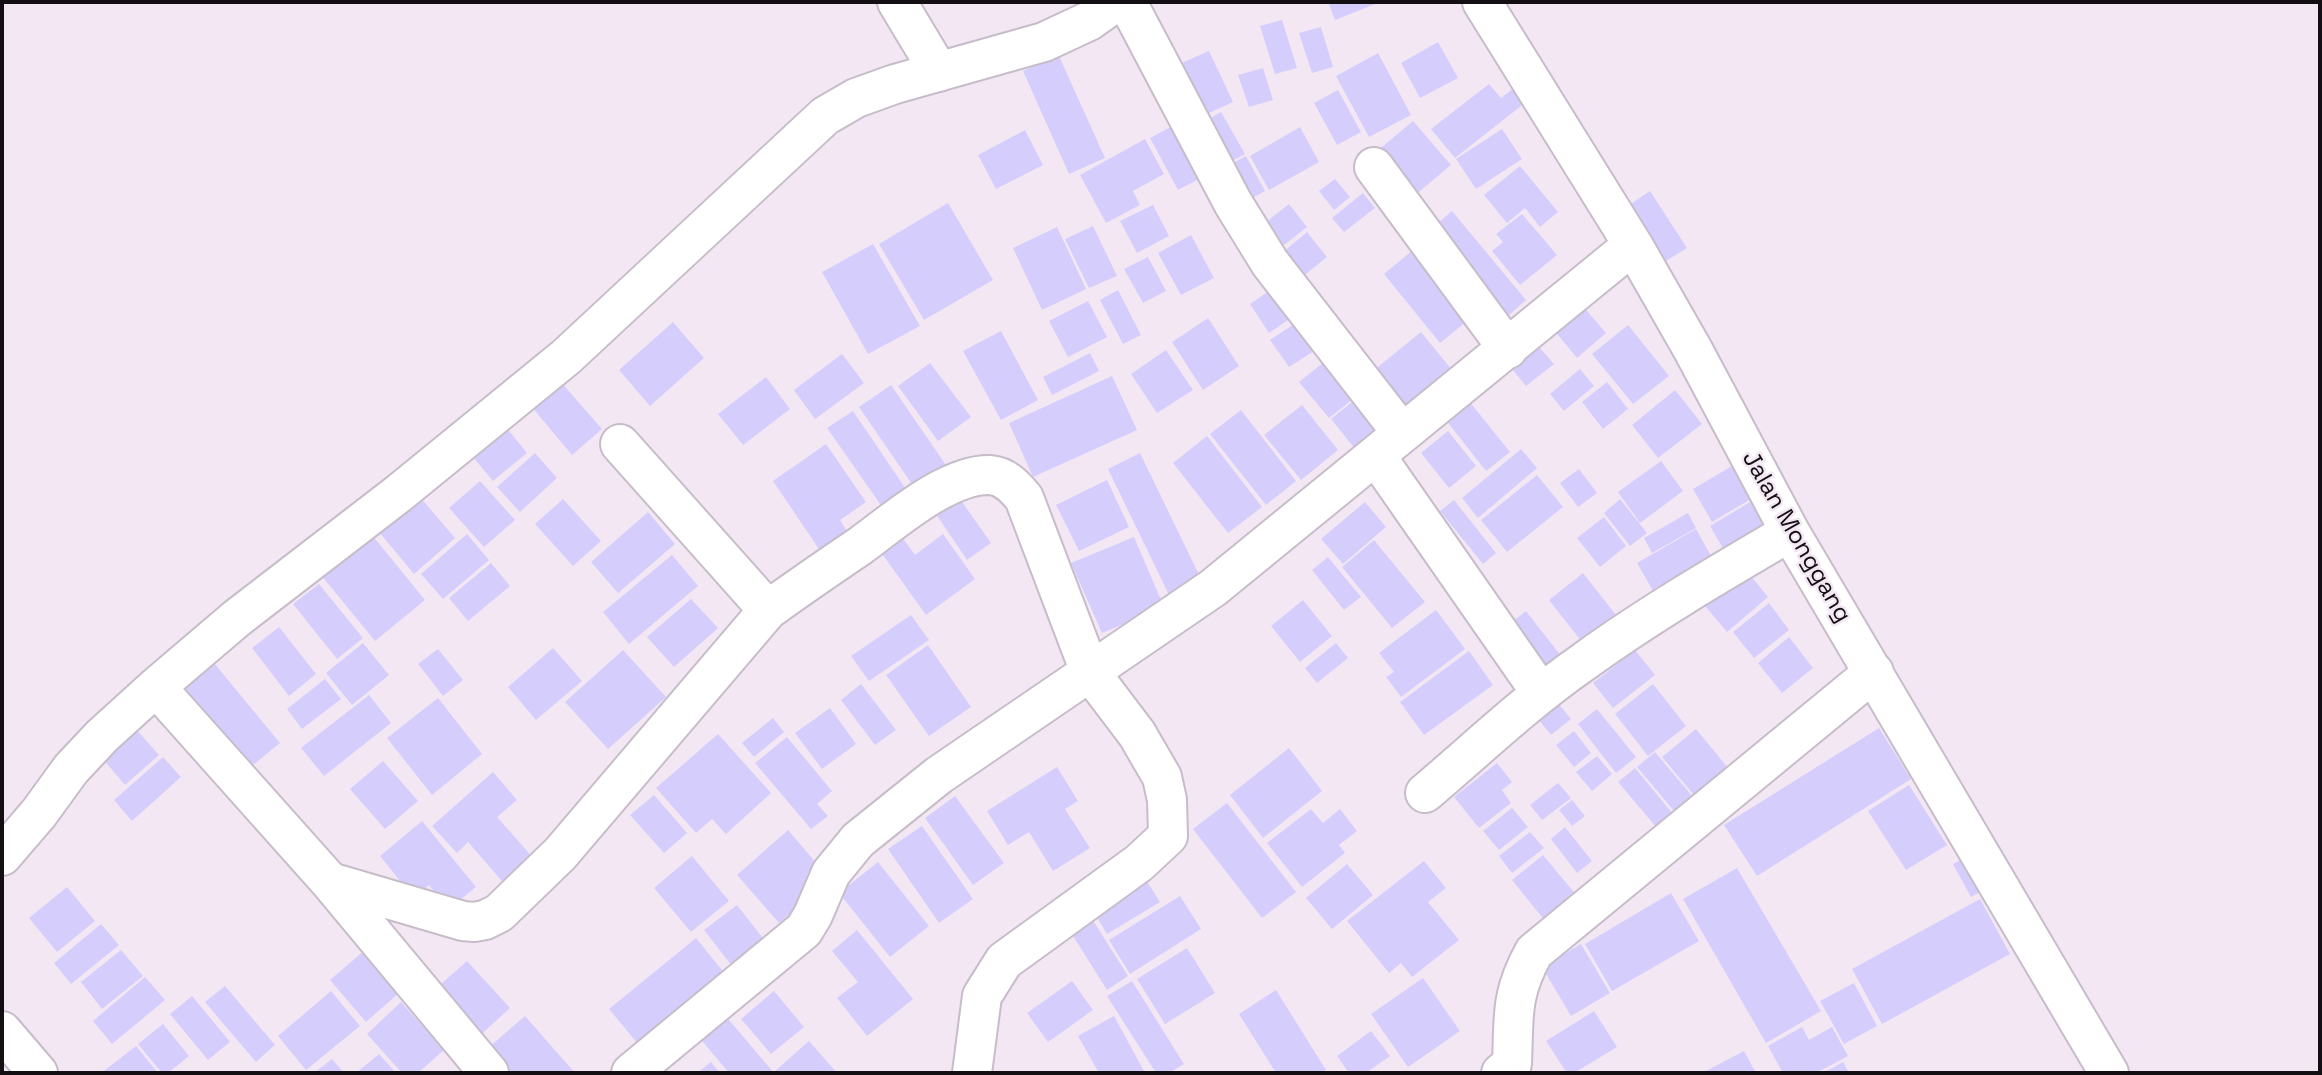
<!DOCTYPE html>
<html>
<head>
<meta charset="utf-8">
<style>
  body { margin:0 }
  #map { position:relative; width:2322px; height:1075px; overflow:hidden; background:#f3e7f4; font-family:"Space Grotesk",sans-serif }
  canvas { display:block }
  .frame { position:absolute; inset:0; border:4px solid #120e12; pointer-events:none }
</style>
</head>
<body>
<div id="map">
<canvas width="2322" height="1075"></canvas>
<div class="frame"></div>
</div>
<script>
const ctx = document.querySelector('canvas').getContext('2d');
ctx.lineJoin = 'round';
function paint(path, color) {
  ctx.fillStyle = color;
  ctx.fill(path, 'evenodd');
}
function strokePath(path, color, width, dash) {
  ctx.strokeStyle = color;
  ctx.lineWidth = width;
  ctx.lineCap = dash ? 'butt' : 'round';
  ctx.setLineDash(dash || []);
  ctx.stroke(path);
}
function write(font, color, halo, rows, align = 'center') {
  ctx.font = font + ' "Space Grotesk",sans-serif';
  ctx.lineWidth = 5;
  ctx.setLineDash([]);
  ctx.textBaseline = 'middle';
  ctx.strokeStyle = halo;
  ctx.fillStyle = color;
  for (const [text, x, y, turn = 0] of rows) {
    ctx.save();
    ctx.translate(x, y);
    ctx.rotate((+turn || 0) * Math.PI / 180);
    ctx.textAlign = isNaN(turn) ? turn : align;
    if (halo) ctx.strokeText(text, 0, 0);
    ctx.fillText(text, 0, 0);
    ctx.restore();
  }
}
paint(new Path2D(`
  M 1328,2 L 1374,2 L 1375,4 L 1335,20 Z
  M 1282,20 L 1297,68 L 1275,74 L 1260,26 Z
  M 1321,27 L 1333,67 L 1312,73 L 1299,33 Z
  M 1438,42 L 1458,78 L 1420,98 L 1401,63 Z
  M 1209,51 L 1233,102 L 1200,117 L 1177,65 Z
  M 1378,53 L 1411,115 L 1369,137 L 1336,76 Z
  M 1059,56 L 1105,158 L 1069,174 L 1023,71 Z
  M 1263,68 L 1273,100 L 1249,107 L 1238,75 Z
  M 1489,84 L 1501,98 L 1515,87 L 1526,102 L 1455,158 L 1431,129 Z
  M 1338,90 L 1361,132 L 1337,145 L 1314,103 Z
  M 1221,112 L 1245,154 L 1221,167 L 1198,125 Z
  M 1182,121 L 1210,173 L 1178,190 L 1150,138 Z
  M 1413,121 L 1451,165 L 1414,196 L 1376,152 Z
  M 1300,127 L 1319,162 L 1269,190 L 1250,156 Z
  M 1502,129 L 1522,159 L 1476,189 L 1456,159 Z
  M 1025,130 L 1043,165 L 996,189 L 978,155 Z
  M 1145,139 L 1164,174 L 1133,191 L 1140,205 L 1106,223 L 1080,175 Z
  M 1246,156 L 1265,191 L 1243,203 L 1224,168 Z
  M 1520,166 L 1558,212 L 1540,227 L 1525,208 L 1507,223 L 1484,195 Z
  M 1335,179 L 1350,197 L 1334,210 L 1319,191 Z
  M 1650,191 L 1687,248 L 1661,264 L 1625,208 Z
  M 1363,193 L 1375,208 L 1344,232 L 1332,218 Z
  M 948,203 L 993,280 L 924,320 L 879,244 Z
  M 1289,204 L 1307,227 L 1279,249 L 1261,226 Z
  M 1153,205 L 1169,236 L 1137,253 L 1120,221 Z
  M 1452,211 L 1526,300 L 1500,323 L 1425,234 Z
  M 1522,214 L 1557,255 L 1520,285 L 1492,251 L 1503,242 L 1496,234 Z
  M 1093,226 L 1117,276 L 1089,288 L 1065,239 Z
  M 1057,227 L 1086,289 L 1042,310 L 1013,248 Z
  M 1307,232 L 1327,257 L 1301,278 L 1282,253 Z
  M 1191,235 L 1214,278 L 1181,295 L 1158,253 Z
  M 873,244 L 920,326 L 868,354 L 822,272 Z
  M 1419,245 L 1476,314 L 1440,343 L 1384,274 Z
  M 1148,257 L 1166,291 L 1143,303 L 1124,269 Z
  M 1275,287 L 1294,316 L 1269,333 L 1250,304 Z
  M 1118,290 L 1141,335 L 1123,344 L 1100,300 Z
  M 1088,301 L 1107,337 L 1068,357 L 1049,321 Z
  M 1581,304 L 1606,333 L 1577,358 L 1553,329 Z
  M 1208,318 L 1239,366 L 1203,390 L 1172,342 Z
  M 1303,318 L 1322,346 L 1289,367 L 1270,340 Z
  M 673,322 L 704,358 L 650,406 L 619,370 Z
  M 1628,325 L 1669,376 L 1633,404 L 1592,354 Z
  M 1001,331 L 1038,400 L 1001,420 L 963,351 Z
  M 1421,332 L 1457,376 L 1400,423 L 1363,379 Z
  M 1534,341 L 1554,364 L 1526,386 L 1507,363 Z
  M 1166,350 L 1193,390 L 1157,413 L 1131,374 Z
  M 1090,353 L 1099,371 L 1052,395 L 1043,377 Z
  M 842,354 L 864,383 L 815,419 L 794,390 Z
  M 1334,354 L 1363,391 L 1329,418 L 1299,382 Z
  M 930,363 L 971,417 L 938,441 L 898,386 Z
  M 1580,369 L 1594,386 L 1564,411 L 1550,394 Z
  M 1112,376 L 1137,430 L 1033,477 L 1009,423 Z
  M 766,377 L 790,409 L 743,445 L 718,414 Z
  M 560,381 L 602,429 L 572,455 L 531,406 Z
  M 1607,382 L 1628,409 L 1603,429 L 1582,402 Z
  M 891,385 L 950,471 L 918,493 L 859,407 Z
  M 1675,390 L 1702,424 L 1658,458 L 1632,425 Z
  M 1363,393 L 1388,425 L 1356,450 L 1331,419 Z
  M 1469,401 L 1510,452 L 1486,471 L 1445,419 Z
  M 1302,405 L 1338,450 L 1301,480 L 1264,435 Z
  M 1241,410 L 1296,481 L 1266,505 L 1210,434 Z
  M 853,411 L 910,495 L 885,511 L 827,428 Z
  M 501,421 L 527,453 L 493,481 L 467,450 Z
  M 1448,431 L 1476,466 L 1449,488 L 1421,453 Z
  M 1207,436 L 1262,507 L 1228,533 L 1173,463 Z
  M 826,444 L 866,502 L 840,520 L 850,536 L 823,555 L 773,481 Z
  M 1521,449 L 1537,468 L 1478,518 L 1462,498 Z
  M 535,453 L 557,478 L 520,512 L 497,487 Z
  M 1140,453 L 1203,583 L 1171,599 L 1108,469 Z
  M 1661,461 L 1683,491 L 1640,523 L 1618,492 Z
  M 1737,463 L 1756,496 L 1712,522 L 1693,489 Z
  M 1579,469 L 1597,493 L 1578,507 L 1560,483 Z
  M 1537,475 L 1563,507 L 1507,552 L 1481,520 Z
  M 1107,480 L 1129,527 L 1079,551 L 1056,505 Z
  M 480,481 L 515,520 L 484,547 L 449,508 Z
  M 420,497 L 455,538 L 414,574 L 379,532 Z
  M 1757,498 L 1775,530 L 1728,557 L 1710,526 Z
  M 563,499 L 601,541 L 573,566 L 535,524 Z
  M 960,499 L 991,543 L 967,560 L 936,514 Z
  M 1620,499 L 1647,533 L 1630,546 L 1604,513 Z
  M 1454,500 L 1496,553 L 1483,564 L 1440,511 Z
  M 1365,502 L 1386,527 L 1343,564 L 1321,539 Z
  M 648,512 L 675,544 L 618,593 L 591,562 Z
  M 1688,513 L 1696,528 L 1652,553 L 1644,538 Z
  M 1604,517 L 1626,546 L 1600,567 L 1577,538 Z
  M 896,529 L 915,555 L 943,534 L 975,579 L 926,615 L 875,544 Z
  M 1696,529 L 1715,563 L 1656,596 L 1637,563 Z
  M 467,534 L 489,560 L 443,599 L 421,574 Z
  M 372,535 L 425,600 L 375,641 L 321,575 Z
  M 1134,537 L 1164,607 L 1102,633 L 1071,563 Z
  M 1374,540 L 1425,602 L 1392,628 L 1342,567 Z
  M 672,555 L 698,586 L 629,644 L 603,612 Z
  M 1328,557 L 1361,597 L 1344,610 L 1312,570 Z
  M 491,563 L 510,586 L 468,621 L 449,598 Z
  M 1742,565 L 1768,597 L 1727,632 L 1700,600 Z
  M 1583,573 L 1616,615 L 1582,642 L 1549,600 Z
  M 319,584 L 363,638 L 337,659 L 293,604 Z
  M 691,599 L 718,628 L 674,667 L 647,637 Z
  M 1303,600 L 1332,636 L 1300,662 L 1271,626 Z
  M 1769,603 L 1789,630 L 1754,658 L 1733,632 Z
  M 1436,610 L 1465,649 L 1401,697 L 1386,677 L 1394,672 L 1379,653 Z
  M 1526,611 L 1561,656 L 1544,671 L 1508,625 Z
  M 911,615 L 929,640 L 869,681 L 851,656 Z
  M 279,627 L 316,674 L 289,696 L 252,648 Z
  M 1789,637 L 1813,668 L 1782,693 L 1758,663 Z
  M 363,643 L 389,675 L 352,705 L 326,673 Z
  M 1336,643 L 1348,658 L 1317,683 L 1305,668 Z
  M 928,645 L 971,707 L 929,736 L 886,675 Z
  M 553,648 L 582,681 L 536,720 L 508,687 Z
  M 438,649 L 463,680 L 443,696 L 418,664 Z
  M 623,650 L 666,697 L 608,749 L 565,702 Z
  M 1635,650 L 1655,675 L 1613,708 L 1593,683 Z
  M 1469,651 L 1493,685 L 1424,735 L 1400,702 Z
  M 214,663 L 280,743 L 247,770 L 181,689 Z
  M 325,679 L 341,699 L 302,729 L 287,709 Z
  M 861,684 L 896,730 L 875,745 L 841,700 Z
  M 1653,684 L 1686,726 L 1648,756 L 1615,714 Z
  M 369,695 L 391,723 L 324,776 L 301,748 Z
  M 438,698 L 482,754 L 432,795 L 387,738 Z
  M 1554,698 L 1571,719 L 1551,735 L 1534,714 Z
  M 830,708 L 856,744 L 822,769 L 795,733 Z
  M 1597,709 L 1636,757 L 1616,773 L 1578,724 Z
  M 773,718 L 784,732 L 754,757 L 742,743 Z
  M 135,728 L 159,755 L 125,785 L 102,758 Z
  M 1879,728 L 1911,779 L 1757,876 L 1724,825 Z
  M 1696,729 L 1733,774 L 1699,801 L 1662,757 Z
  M 1574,731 L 1591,753 L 1574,767 L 1556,745 Z
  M 718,734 L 771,793 L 726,834 L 712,819 L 696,833 L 656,788 Z
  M 787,737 L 832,791 L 817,804 L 828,816 L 811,829 L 755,763 Z
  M 1289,748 L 1322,791 L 1263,838 L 1230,795 Z
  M 1655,752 L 1698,803 L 1680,818 L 1637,767 Z
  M 1597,756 L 1612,774 L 1592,791 L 1576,772 Z
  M 163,757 L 181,777 L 132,821 L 114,800 Z
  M 383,761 L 418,801 L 385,829 L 350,789 Z
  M 1497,763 L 1512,782 L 1502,790 L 1511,803 L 1479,828 L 1454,797 Z
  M 1057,767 L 1078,801 L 1065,809 L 1090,848 L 1053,871 L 1029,832 L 1008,845 L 987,811 Z
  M 1635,768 L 1678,820 L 1662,834 L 1618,782 Z
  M 493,772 L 517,800 L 497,817 L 536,861 L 507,887 L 468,842 L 457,853 L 432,826 Z
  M 1558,783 L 1571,798 L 1542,820 L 1530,805 Z
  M 1909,785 L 1947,845 L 1906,870 L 1868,811 Z
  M 654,795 L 687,833 L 664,853 L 630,815 Z
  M 955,796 L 1004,863 L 973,885 L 925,818 Z
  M 1572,800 L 1585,816 L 1572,826 L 1559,810 Z
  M 1227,803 L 1296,892 L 1262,918 L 1193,829 Z
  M 1512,808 L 1528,827 L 1499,850 L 1483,831 Z
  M 1311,809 L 1323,823 L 1340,809 L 1357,831 L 1339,845 L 1345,853 L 1302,887 L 1267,843 Z
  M 422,821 L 476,887 L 449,909 L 429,885 L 414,898 L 380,856 Z
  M 922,826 L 973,899 L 939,923 L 888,849 Z
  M 1565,827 L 1592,861 L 1577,873 L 1551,839 Z
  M 788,830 L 818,865 L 807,874 L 820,888 L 779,923 L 737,875 Z
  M 1530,832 L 1544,848 L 1512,873 L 1499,856 Z
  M 1543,855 L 1578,897 L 1546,922 L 1512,880 Z
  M 1969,855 L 1987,888 L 1971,897 L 1953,864 Z
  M 692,856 L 729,901 L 691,932 L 654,888 Z
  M 1424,861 L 1446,888 L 1428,902 L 1459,940 L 1412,977 L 1401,963 L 1389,973 L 1347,921 Z
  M 878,862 L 929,926 L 890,957 L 839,893 Z
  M 1347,864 L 1373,895 L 1332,929 L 1306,898 Z
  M 1737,868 L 1821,1011 L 1766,1043 L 1683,899 Z
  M 1141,872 L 1160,902 L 1107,934 L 1089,904 Z
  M 67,887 L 95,921 L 57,952 L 29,918 Z
  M 1671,893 L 1699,941 L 1612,991 L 1585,944 Z
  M 1180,896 L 1201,929 L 1130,974 L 1109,940 Z
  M 1980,899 L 2010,954 L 1882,1024 L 1852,969 Z
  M 737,905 L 765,941 L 732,966 L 704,930 Z
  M 1089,914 L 1128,976 L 1107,990 L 1068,928 Z
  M 101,924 L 119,945 L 71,984 L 54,963 Z
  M 857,930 L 913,999 L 867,1036 L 837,998 L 858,982 L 832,951 Z
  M 696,938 L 729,979 L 643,1050 L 609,1009 Z
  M 372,944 L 408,985 L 366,1022 L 330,980 Z
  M 1581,944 L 1610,993 L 1571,1016 L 1542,967 Z
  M 1187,948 L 1215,993 L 1165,1024 L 1137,979 Z
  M 121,950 L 143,976 L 102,1009 L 81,982 Z
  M 467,961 L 510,1008 L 476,1039 L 433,991 Z
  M 145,977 L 165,1000 L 112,1044 L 93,1021 Z
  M 1423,978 L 1460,1031 L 1408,1067 L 1371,1014 Z
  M 1072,981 L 1093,1010 L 1048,1042 L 1027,1013 Z
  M 1132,981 L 1184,1064 L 1169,1073 L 1156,1073 L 1107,996 Z
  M 1854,983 L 1877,1026 L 1844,1044 L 1820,1001 Z
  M 225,986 L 275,1045 L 256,1062 L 205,1002 Z
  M 1276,990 L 1326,1070 L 1321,1073 L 1276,1073 L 1239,1014 Z
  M 331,991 L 360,1026 L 306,1070 L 278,1036 Z
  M 774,991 L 804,1027 L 771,1054 L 741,1019 Z
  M 192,996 L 230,1042 L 208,1060 L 170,1014 Z
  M 401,1002 L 444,1050 L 418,1073 L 402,1073 L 367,1034 Z
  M 1594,1011 L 1617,1047 L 1574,1073 L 1567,1073 L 1546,1041 Z
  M 724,1014 L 774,1073 L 729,1073 L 698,1036 Z
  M 525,1016 L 575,1073 L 496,1073 L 480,1055 Z
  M 1114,1016 L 1145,1073 L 1099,1073 L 1078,1036 Z
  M 163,1024 L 189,1056 L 168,1073 L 162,1073 L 138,1044 Z
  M 1802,1027 L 1809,1040 L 1832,1027 L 1848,1056 L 1816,1073 L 1783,1073 L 1768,1046 Z
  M 1371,1031 L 1390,1056 L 1366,1073 L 1349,1073 L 1337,1056 Z
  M 809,1041 L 837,1073 L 778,1073 L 775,1071 Z
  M 136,1046 L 158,1073 L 101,1073 Z
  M 1744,1051 L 1756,1073 L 1702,1073 Z
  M 379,1054 L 396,1073 L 356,1073 Z
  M 332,1059 L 344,1073 L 314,1073 Z
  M 711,1062 L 720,1073 L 697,1073 Z
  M 1843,1062 L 1849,1073 L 1823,1073 Z`), '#d5cefd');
const street = new Path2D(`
  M 897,2 L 939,72
  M 1127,2 L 1233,203 L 1270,263 L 1402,433
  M 1482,2 L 1633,245 L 1693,350 L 1790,532 L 2109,1073
  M 1374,167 L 1508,349
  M 620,444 L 768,610 C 798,588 829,567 860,546 C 893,522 947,474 990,475 C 1005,476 1015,487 1024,498 L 1090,672 L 1137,734 L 1162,777 L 1167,800 L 1168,836 L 1139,863 L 1004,961 L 982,996 L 972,1073
  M 1376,456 L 1541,693
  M 156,687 L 330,882 L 489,1073
  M 1425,793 C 1477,749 1526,702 1582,663 C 1648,615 1720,573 1790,532
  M 2,856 L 39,813 L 71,769 L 102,736 L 156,687 L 237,618 L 398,494 L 566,357 L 825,116 L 856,98 L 895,84 L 1044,42 L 1089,21 L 1116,2
  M 330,882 L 463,921 L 474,922 L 485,920 L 499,913 L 560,854 L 768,610
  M 2,1031 L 38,1073
  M 631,1073 L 804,930 L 813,915 L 831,873 L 858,840 L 939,775 L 1213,588 L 1633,245
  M 1501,1073 L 1512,1064 C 1514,1017 1510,995 1534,952 L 1874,672`);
strokePath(street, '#c7bcc9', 42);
strokePath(street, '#fff', 38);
write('24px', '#120e12', '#f3e7f4', [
  ["Jalan Monggang",1796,537,60]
]);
</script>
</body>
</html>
